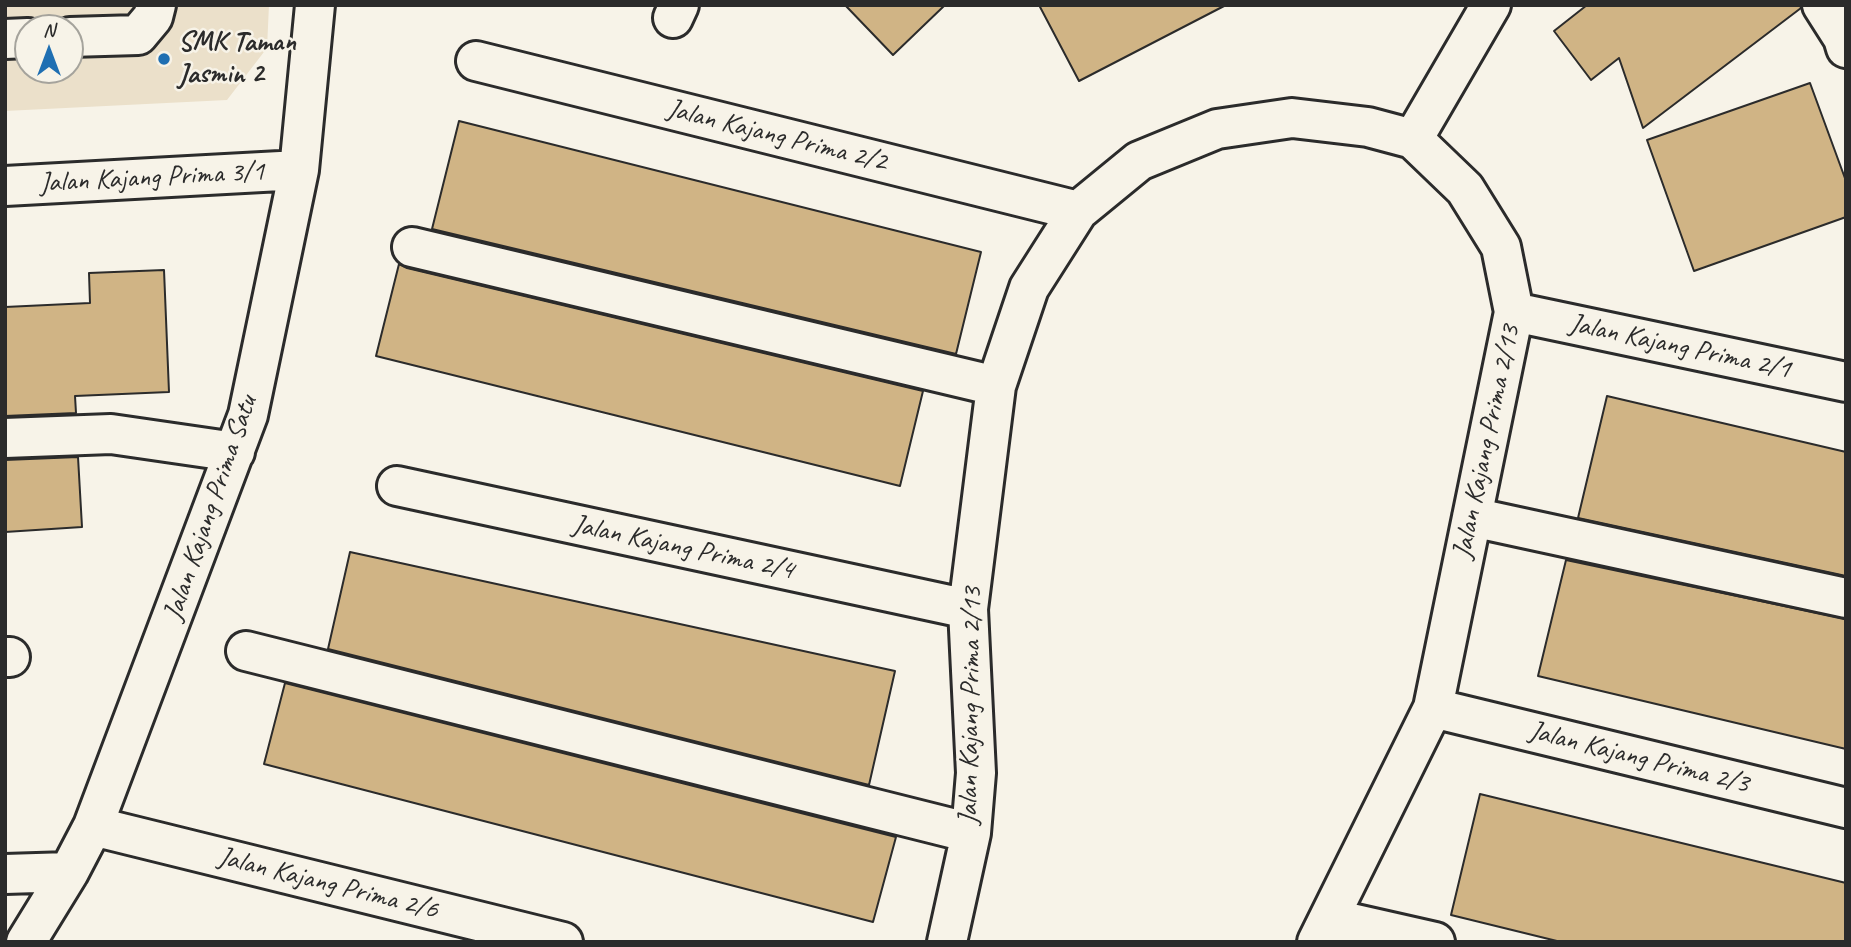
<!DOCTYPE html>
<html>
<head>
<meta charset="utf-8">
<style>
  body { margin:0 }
  #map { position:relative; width:1851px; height:947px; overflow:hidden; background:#f7f3e8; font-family:Caveat,sans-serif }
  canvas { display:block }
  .frame { position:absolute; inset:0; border:7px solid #2b2b2b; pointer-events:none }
  .north { position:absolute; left:14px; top:14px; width:70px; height:70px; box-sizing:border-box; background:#f7f3e8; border:2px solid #a5a39c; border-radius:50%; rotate:0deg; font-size:19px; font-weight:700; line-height:28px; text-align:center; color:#2b2b2b }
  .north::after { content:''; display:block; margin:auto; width:24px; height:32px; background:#1f6fb2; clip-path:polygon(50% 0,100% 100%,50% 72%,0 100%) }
</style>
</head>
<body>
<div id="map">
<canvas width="1851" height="947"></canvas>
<div class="frame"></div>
<div class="north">N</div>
</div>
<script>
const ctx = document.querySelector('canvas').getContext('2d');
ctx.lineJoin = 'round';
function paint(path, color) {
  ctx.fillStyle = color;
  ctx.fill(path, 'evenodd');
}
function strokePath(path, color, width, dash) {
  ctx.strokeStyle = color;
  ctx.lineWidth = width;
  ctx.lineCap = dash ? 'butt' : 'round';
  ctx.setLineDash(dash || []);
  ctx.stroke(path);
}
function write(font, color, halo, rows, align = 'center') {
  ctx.font = font + ' Caveat,sans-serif';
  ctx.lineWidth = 5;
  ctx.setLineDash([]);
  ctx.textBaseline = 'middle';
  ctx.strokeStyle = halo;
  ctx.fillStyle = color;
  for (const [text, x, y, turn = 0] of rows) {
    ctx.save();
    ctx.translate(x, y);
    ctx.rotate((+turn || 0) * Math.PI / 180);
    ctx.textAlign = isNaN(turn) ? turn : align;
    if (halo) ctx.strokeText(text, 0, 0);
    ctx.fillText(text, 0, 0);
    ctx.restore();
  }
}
paint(new Path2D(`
  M 5,5 L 269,5 L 267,48 L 227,100 L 5,111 ZM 28,28 L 70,28 L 70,70 L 28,70 Z`), '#ebe0ca');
const building = new Path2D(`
  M 845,5 L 945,5 L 893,55 Z
  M 1039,5 L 1226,5 L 1079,81 Z
  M 1587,5 L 1800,5 L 1801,8 L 1643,128 L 1619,58 L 1591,80 L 1554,31 Z
  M 1810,83 L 1846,181 L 1846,217 L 1694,271 L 1647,140 Z
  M 459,121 L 981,252 L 956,354 L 432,229 Z
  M 399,264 L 407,268 L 923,391 L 900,486 L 376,356 Z
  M 164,270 L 169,392 L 75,396 L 76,413 L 5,416 L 5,307 L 90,303 L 89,273 Z
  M 1607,396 L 1846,452 L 1846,576 L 1578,518 Z
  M 78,457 L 82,527 L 5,532 L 5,460 Z
  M 350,552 L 895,671 L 869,785 L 328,649 Z
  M 1566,560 L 1846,619 L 1846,749 L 1538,676 Z
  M 285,683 L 896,837 L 873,922 L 264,764 Z
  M 1480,794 L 1846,883 L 1846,942 L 1561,942 L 1451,915 Z`);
paint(building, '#d0b485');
strokePath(building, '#2b2b2b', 2);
const minor = new Path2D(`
  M 1822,5 L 1843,38 L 1846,48
  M 673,18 L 679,5
  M 70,37 L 138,35 L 153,17 L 156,5
  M 5,39 L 28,38
  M 476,61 L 1078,211
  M 1413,139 L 1491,5
  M 5,186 L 299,170
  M 412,247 L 996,386
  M 1514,312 L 1846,382
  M 5,438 L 111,434 L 235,452
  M 397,486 L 968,609
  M 1472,517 L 1846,598
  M 246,651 L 971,833
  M 5,657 L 10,657
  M 1433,708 L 1846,808
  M 93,826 L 563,942
  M 5,874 L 69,872
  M 1329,918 L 1435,942
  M 26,942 L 69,872 L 93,826 L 248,415 L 299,170 L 315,5
  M 947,942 L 971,833 L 976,773 L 968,609 L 996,386 L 1029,288 L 1078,211 L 1139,161 L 1217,129 L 1292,118 L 1368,127 L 1413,139 L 1465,189 L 1501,247 L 1514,312 L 1433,708 L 1317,942`);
strokePath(minor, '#2b2b2b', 44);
strokePath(minor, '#f7f3e8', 38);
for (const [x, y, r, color] of [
  [164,59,7,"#1f6fb2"]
]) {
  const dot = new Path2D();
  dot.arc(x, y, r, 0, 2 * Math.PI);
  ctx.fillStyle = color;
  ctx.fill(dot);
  strokePath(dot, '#f7f3e8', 2.5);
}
write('bold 28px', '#2b2b2b', '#f7f3e8', [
  ["SMK Taman",178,43],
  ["Jasmin 2",178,75]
], 'left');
write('28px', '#2b2b2b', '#f7f3e8', [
  ["Jalan Kajang Prima 2/2",777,136,14],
  ["Jalan Kajang Prima 3/1",152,178,-3],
  ["Jalan Kajang Prima 2/1",1680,347,12],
  ["Jalan Kajang Prima 2/13",1487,442,-78],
  ["Jalan Kajang Prima Satu",211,508,-71],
  ["Jalan Kajang Prima 2/4",683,548,12],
  ["Jalan Kajang Prima 2/13",971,706,-89],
  ["Jalan Kajang Prima 2/3",1639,758,14],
  ["Jalan Kajang Prima 2/6",328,884,14]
]);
</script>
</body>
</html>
